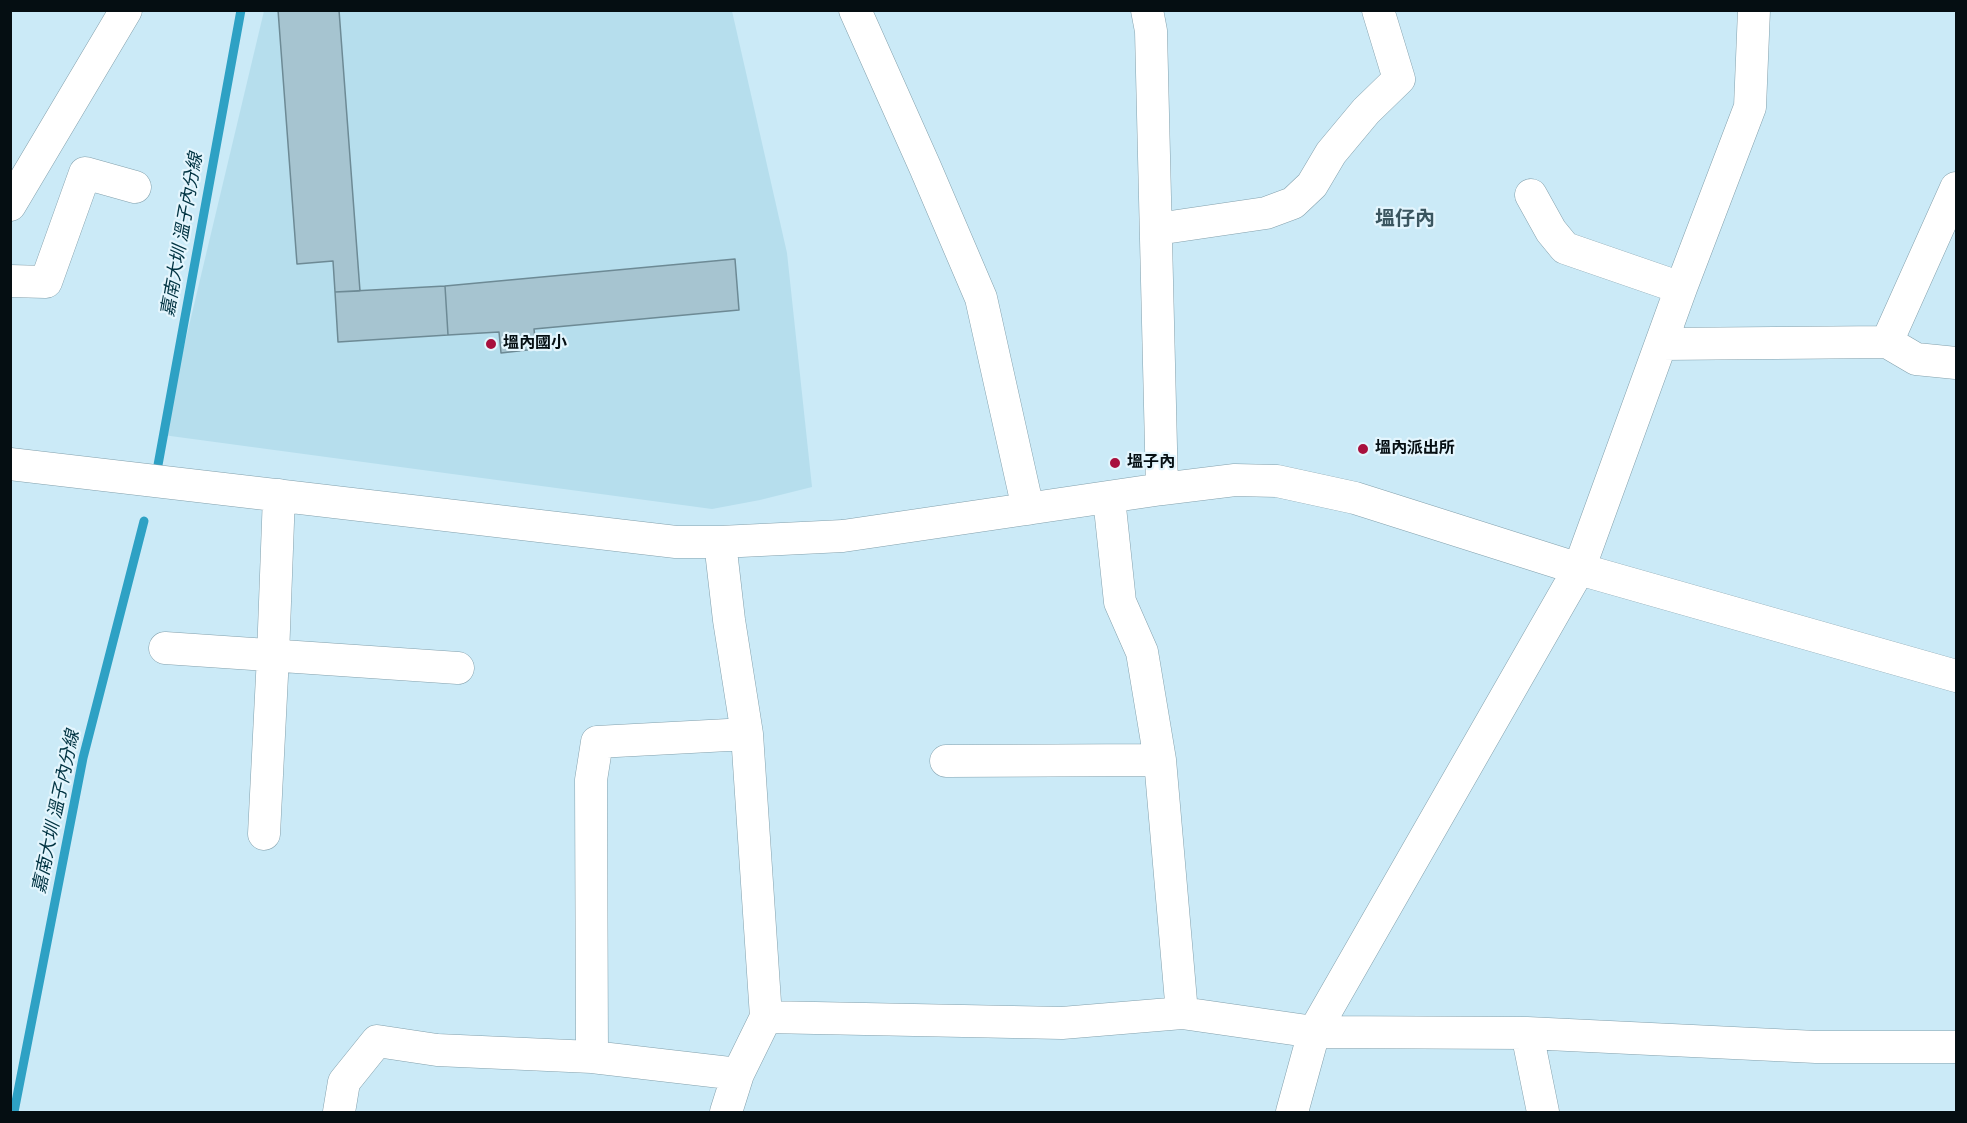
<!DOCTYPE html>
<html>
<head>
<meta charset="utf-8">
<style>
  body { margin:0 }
  #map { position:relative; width:1967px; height:1123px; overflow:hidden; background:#cbeaf7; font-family:"Roboto Condensed",sans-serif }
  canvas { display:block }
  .frame { position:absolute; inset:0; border:12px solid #050e12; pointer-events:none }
</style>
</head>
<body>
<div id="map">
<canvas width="1967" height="1123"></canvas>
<div class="frame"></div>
</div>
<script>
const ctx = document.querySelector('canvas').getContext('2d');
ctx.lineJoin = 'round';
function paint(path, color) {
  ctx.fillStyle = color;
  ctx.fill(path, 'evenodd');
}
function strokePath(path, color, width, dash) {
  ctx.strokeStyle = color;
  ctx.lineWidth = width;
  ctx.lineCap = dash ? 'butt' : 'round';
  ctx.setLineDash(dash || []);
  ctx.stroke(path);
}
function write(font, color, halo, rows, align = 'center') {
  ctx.font = font + ' "Roboto Condensed","Noto Sans TC",sans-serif';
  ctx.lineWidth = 4.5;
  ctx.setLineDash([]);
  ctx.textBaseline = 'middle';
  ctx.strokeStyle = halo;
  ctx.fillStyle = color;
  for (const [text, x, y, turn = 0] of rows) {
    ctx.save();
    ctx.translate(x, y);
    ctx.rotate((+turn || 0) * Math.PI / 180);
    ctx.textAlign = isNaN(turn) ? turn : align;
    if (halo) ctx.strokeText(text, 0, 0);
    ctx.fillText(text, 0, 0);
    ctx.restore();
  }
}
paint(new Path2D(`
  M 264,11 L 732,11 L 787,253 L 812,487 L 760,500 L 712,509 L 163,435 Z`), '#b6deed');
strokePath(new Path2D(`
  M 158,465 L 241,10
  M 14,1112 L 83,758 L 144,521`), '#2ea1c4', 9);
const building = new Path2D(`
  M 278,10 L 339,10 L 360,291 L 335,292 L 333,261 L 297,264 Z
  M 735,259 L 739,310 L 534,329 L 536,349 L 501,353 L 499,332 L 448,335 L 445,286 Z
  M 445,286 L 448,335 L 338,342 L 335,292 Z`);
paint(building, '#a6c4d0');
strokePath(building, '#6d8a95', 1.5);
const minor = new Path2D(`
  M 855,10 L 925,167 L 981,298 L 1028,509
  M 1147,10 L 1151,31 C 1156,184 1157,336 1162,489
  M 1531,195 L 1551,231 L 1565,248 L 1681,288
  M 10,205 L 126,10
  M 1157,229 L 1266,213 L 1293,203 L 1312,185 L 1331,153 L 1366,111 L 1399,79 L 1378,10
  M 10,281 L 46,282 L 85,173 L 135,187
  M 1887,342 L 1916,359 L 1956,363
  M 1662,344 L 1887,342 L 1956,188
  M 10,464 L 676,542 L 720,542 L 843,536 L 1162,489 L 1235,480 L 1277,481 L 1355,498 L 1579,569 L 1956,676
  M 1109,498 L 1120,602 L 1142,652 L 1160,760 L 1182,1013
  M 720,542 L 729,620 L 747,734 L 766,1017 L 738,1074 L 726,1112
  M 165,648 L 458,668
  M 946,761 L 1160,760
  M 264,834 L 273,656 L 279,495
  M 766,1017 L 1062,1023 L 1182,1013 L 1314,1032 L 1527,1033 L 1816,1047 L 1956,1047
  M 1527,1033 L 1543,1112
  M 592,1057 L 591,780 L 597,742 L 747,734
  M 339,1112 L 344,1082 L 377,1041 L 437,1050 L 592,1057 L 738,1074
  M 1292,1112 L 1314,1032 L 1579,569 L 1681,288 L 1750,107 L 1754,10`);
strokePath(minor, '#83a0ac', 33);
strokePath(minor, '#fff', 32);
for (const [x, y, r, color] of [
  [491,344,6,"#a8103d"],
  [1363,449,6,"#a8103d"],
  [1115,463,6,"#a8103d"]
]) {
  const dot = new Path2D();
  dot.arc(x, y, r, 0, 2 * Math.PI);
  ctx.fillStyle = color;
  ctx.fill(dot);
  strokePath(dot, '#e3f5fd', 2);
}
write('bold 16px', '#050e12', '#e3f5fd', [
  ["塭內國小",503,344],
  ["塭內派出所",1375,449],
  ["塭子內",1127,463]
], 'left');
write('italic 18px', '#003342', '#e3f5fd', [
  ["嘉南大圳 溫子內分線",183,235,-80],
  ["嘉南大圳 溫子內分線",57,812,-78]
]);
write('bold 20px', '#3a555f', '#e3f5fd', [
  ["塭仔內",1405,220]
]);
</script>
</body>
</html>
